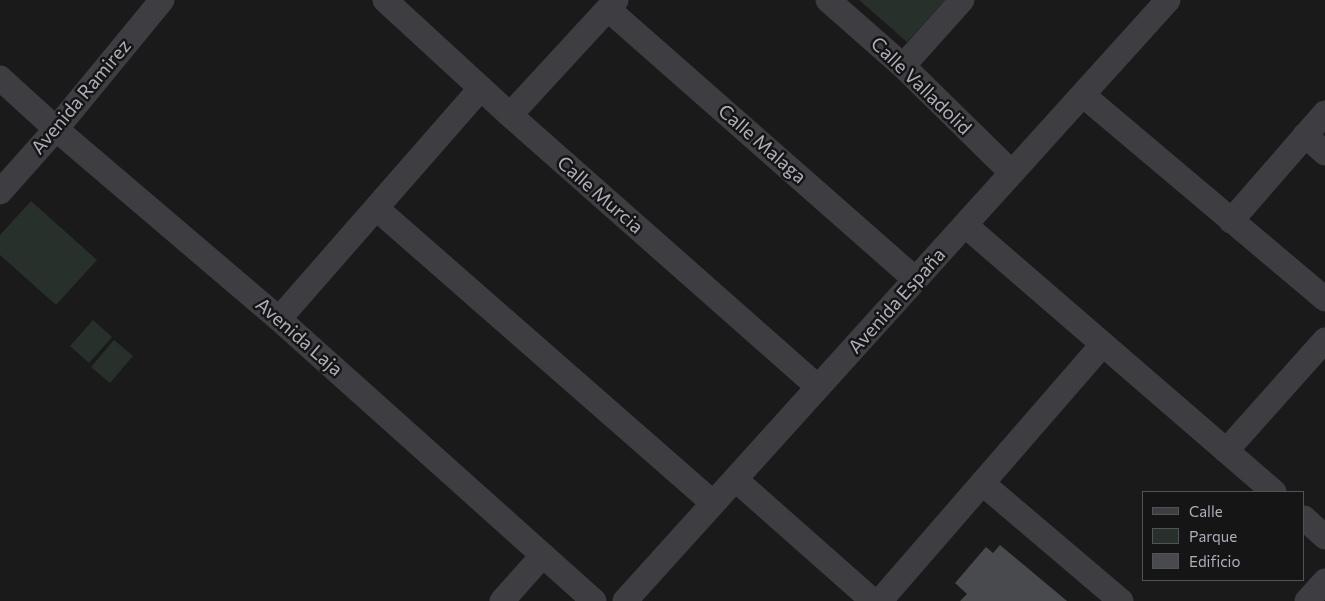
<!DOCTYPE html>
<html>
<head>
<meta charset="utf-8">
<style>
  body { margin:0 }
  #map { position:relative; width:1325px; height:601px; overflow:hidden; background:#1a1a1b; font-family:Commissioner,sans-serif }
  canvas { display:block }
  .legend { position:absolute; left:1142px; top:491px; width:162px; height:90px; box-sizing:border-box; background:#151516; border:1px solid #525357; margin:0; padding:6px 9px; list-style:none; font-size:15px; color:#aeafb9 }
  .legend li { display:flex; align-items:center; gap:10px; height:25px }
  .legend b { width:25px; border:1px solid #525357 }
</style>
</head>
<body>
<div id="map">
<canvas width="1325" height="601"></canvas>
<ul class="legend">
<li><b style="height:6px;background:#3d3d42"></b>Calle</li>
<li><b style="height:14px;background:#28302b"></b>Parque</li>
<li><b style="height:14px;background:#494a4d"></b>Edificio</li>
</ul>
</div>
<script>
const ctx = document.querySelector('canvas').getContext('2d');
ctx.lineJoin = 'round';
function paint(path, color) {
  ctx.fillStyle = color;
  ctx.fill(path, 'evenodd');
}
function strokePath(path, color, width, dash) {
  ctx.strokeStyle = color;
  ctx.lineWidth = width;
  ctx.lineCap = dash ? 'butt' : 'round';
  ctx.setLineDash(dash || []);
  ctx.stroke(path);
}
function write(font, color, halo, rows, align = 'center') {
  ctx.font = font + ' Commissioner,sans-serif';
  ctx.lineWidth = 5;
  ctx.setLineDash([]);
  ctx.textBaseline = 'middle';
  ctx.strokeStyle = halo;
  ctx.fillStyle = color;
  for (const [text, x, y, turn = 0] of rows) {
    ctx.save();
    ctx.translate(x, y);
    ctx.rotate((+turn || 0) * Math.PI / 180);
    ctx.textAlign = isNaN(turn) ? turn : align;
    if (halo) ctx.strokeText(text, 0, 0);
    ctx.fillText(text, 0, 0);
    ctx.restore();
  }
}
paint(new Path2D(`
  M 859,0 L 945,0 L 907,42 Z
  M 31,201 L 97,260 L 56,305 L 0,255 L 0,235 Z
  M 93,320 L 112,337 L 89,363 L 70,346 Z
  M 114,340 L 133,356 L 110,383 L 91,367 Z`), '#28302b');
paint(new Path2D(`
  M 1000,545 L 1067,601 L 960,601 L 967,594 L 955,583 L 986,547 L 993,553 Z`), '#494a4d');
strokePath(new Path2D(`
  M 385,0 L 510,115 L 818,387
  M 828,0 L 903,66 L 1012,173
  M 608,9 L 916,280
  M 903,66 L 962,0
  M 0,78 L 56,129 L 279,319 L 594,601
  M 1083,95 L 1325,299
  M 510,115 L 616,0
  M 1305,135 L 1325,153
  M 0,192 L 56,129 L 162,0
  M 376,208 L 713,503
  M 1231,221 L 1325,113
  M 965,225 L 1274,492
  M 279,319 L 481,88
  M 1226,451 L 1325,340
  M 735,479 L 873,601
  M 982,483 L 1121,601
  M 1304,518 L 1325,537
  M 502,601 L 543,555
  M 625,601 L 1168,0
  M 880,601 L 1103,344
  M 1307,601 L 1325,581`), '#3d3d42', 25);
write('19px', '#aeafb9', '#151516', [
  ["Calle Valladolid",921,86,44],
  ["Avenida Ramirez",81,97,-50],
  ["Calle Malaga",762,144,41],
  ["Calle Murcia",600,195,41],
  ["Avenida España",897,301,-48],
  ["Avenida Laja",299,337,41]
]);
</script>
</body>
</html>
